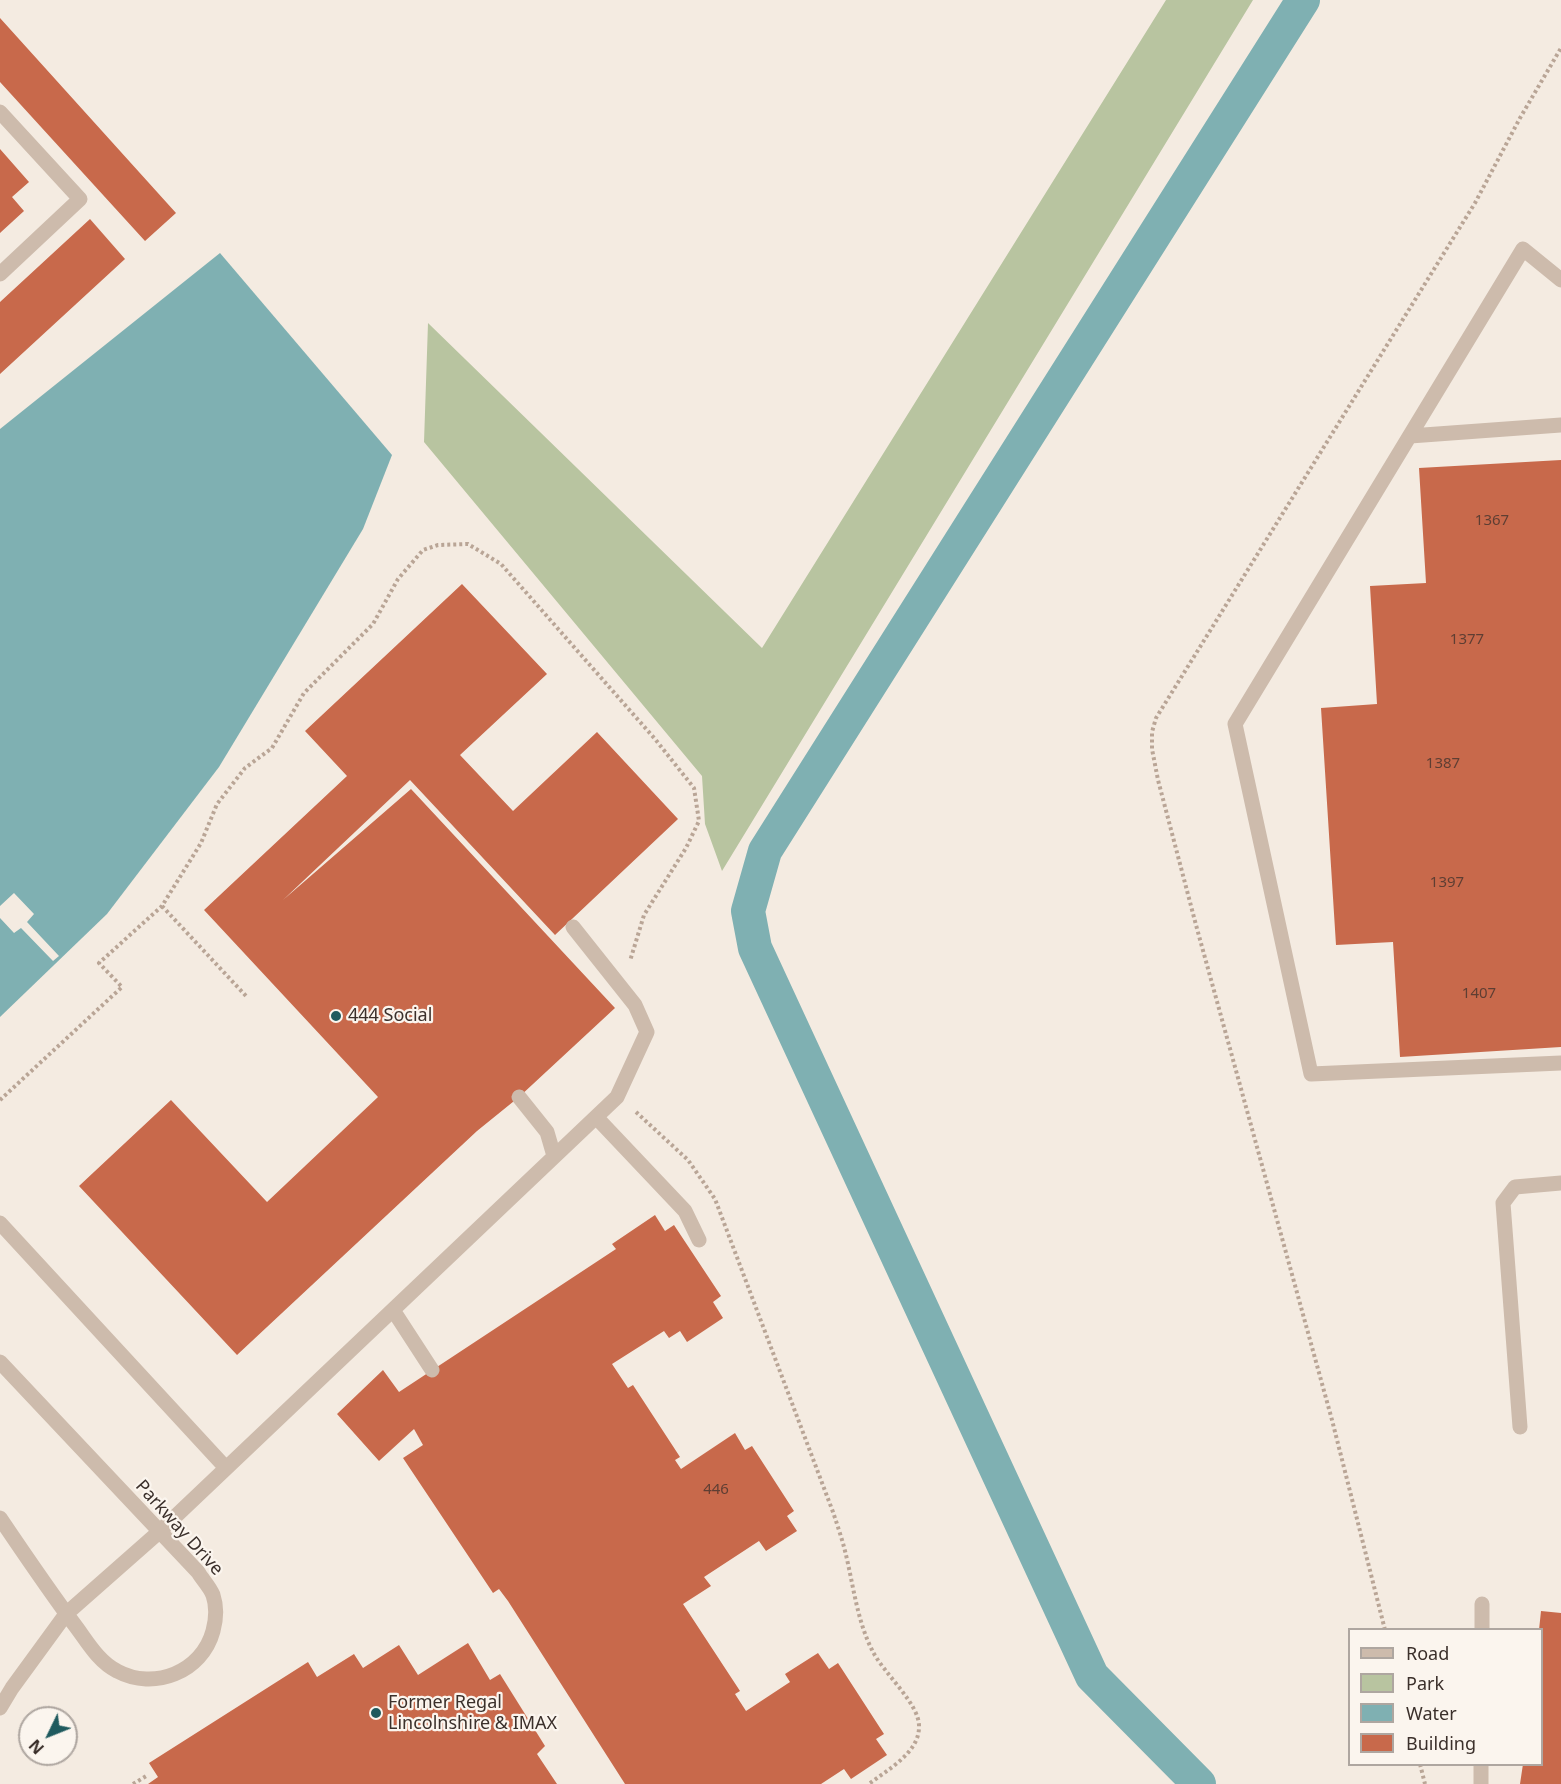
<!DOCTYPE html>
<html>
<head>
<meta charset="utf-8">
<style>
  body { margin:0 }
  #map { position:relative; width:1561px; height:1784px; overflow:hidden; background:#f4ebe1; font-family:"Noto Sans",sans-serif }
  canvas { display:block }
  .legend { position:absolute; left:1348px; top:1628px; width:195px; height:138px; box-sizing:border-box; background:#fbf5ee; border:2px solid #aea6a0; margin:0; padding:8px 10px; list-style:none; font-size:18px; color:#3b302b }
  .legend li { display:flex; align-items:center; gap:12px; height:30px }
  .legend b { width:30px; border:2px solid #aea6a0 }
  .north { position:absolute; left:18px; top:1706px; width:60px; height:60px; box-sizing:border-box; background:#fbf5ee; border:2px solid #aea6a0; border-radius:50%; rotate:227deg; font-size:16px; font-weight:700; line-height:24px; text-align:center; color:#3b302b }
  .north::after { content:''; display:block; margin:auto; width:21px; height:27px; background:#1f5a5e; clip-path:polygon(50% 0,100% 100%,50% 72%,0 100%) }
</style>
</head>
<body>
<div id="map">
<canvas width="1561" height="1784"></canvas>
<ul class="legend">
<li><b style="height:8px;background:#cdbbac"></b>Road</li>
<li><b style="height:16px;background:#b8c4a0"></b>Park</li>
<li><b style="height:16px;background:#7fb0b2"></b>Water</li>
<li><b style="height:16px;background:#c8694b"></b>Building</li>
</ul>
<div class="north">N</div>
</div>
<script>
const ctx = document.querySelector('canvas').getContext('2d');
ctx.lineJoin = 'round';
function paint(path, color) {
  ctx.fillStyle = color;
  ctx.fill(path, 'evenodd');
}
function strokePath(path, color, width, dash) {
  ctx.strokeStyle = color;
  ctx.lineWidth = width;
  ctx.lineCap = dash ? 'butt' : 'round';
  ctx.setLineDash(dash || []);
  ctx.stroke(path);
}
function write(font, color, halo, rows, align = 'center') {
  ctx.font = font + ' "Noto Sans",sans-serif';
  ctx.lineWidth = 4.5;
  ctx.setLineDash([]);
  ctx.textBaseline = 'middle';
  ctx.strokeStyle = halo;
  ctx.fillStyle = color;
  for (const [text, x, y, turn = 0] of rows) {
    ctx.save();
    ctx.translate(x, y);
    ctx.rotate((+turn || 0) * Math.PI / 180);
    ctx.textAlign = isNaN(turn) ? turn : align;
    if (halo) ctx.strokeText(text, 0, 0);
    ctx.fillText(text, 0, 0);
    ctx.restore();
  }
}
paint(new Path2D(`
  M 1166,0 L 1253,0 L 722,871 L 705,824 L 702,776 L 424,442 L 428,323 L 762,648 Z`), '#b8c4a0');
paint(new Path2D(`
  M 220,253 L 392,455 L 363,529 L 219,767 L 107,914 L 0,1017 L 0,429 Z`), '#7fb0b2');
paint(new Path2D(`
  M 14,893 L 34,914 L 27,922 L 59,956 L 53,961 L 21,928 L 14,933 L 0,918 L 0,906 Z`), '#f4ebe1');
strokePath(new Path2D(`
  M 1199,1784 L 1092,1676 L 755,948 L 748,911 L 765,851 L 1303,0`), '#7fb0b2', 34);
paint(new Path2D(`
  M 0,18 L 176,213 L 145,241 L 0,82 Z
  M 0,149 L 29,182 L 12,197 L 24,211 L 0,233 Z
  M 90,219 L 125,259 L 0,374 L 0,302 Z
  M 1561,460 L 1561,1047 L 1400,1057 L 1393,942 L 1336,945 L 1321,708 L 1377,704 L 1370,586 L 1426,583 L 1419,468 Z
  M 462,584 L 547,674 L 460,755 L 513,811 L 597,732 L 678,819 L 555,935 L 410,780 L 283,900 L 411,789 L 615,1008 L 519,1097 L 477,1131 L 237,1355 L 79,1186 L 171,1100 L 267,1202 L 378,1097 L 204,910 L 347,776 L 305,731 Z
  M 655,1215 L 665,1231 L 674,1225 L 721,1296 L 713,1302 L 723,1318 L 687,1342 L 680,1331 L 669,1338 L 664,1331 L 612,1364 L 628,1388 L 633,1385 L 680,1457 L 675,1460 L 681,1469 L 735,1433 L 745,1450 L 752,1446 L 794,1511 L 787,1516 L 797,1531 L 766,1551 L 759,1541 L 704,1577 L 711,1586 L 683,1604 L 740,1691 L 735,1694 L 746,1711 L 790,1682 L 785,1674 L 818,1653 L 829,1669 L 838,1663 L 884,1734 L 876,1739 L 887,1755 L 851,1779 L 844,1769 L 821,1784 L 625,1784 L 508,1601 L 499,1589 L 493,1593 L 403,1458 L 423,1445 L 414,1429 L 379,1461 L 337,1414 L 383,1370 L 399,1392 L 616,1249 L 612,1244 Z
  M 1541,1611 L 1561,1613 L 1561,1784 L 1520,1784 L 1523,1764 L 1542,1764 L 1542,1630 L 1539,1630 Z
  M 468,1643 L 490,1680 L 500,1674 L 545,1746 L 537,1754 L 557,1784 L 148,1784 L 158,1777 L 149,1763 L 308,1662 L 317,1677 L 354,1654 L 363,1668 L 399,1645 L 418,1675 Z`), '#c8694b');
strokePath(new Path2D(`
  M 162,906 L 246,996
  M 0,1100 L 122,987 L 99,963 L 162,906 L 201,843 L 217,804 L 245,768 L 272,748 L 304,693 L 373,624 L 398,579 L 423,550 L 438,545 L 468,544 L 501,564 L 655,739 L 694,788 L 699,821 L 686,848 L 644,915 L 630,961
  M 636,1112 L 688,1160 L 715,1199 L 833,1512 C 837,1524 841,1536 844,1547 C 853,1581 856,1618 872,1650 C 883,1673 920,1704 919,1727 C 919,1753 887,1770 869,1784
  M 1385,1630 L 1332,1420 L 1196,925 L 1158,780 L 1152,749 L 1152,732 L 1156,718 L 1169,697 L 1475,203 L 1520,118 L 1561,48
  M 1420,1764 L 1425,1784
  M 133,1784 L 148,1775`), '#b9a596', 4, [3, 3]);
strokePath(new Path2D(`
  M 0,112 L 80,199 L 0,274
  M 1561,280 L 1523,249 L 1235,724 L 1311,1074 L 1561,1063
  M 1410,436 L 1561,425
  M 519,1097 L 547,1132 L 554,1156
  M 596,1117 L 685,1211 L 699,1240
  M 0,1223 L 226,1468
  M 393,1310 L 432,1370
  M 0,1362 L 198,1572 C 202,1579 210,1587 213,1595 C 217,1607 216,1620 213,1631 C 202,1672 154,1691 117,1671 C 99,1662 88,1643 77,1628 C 50,1592 25,1555 0,1518
  M 1520,1427 L 1503,1203 L 1515,1187 L 1561,1183
  M 1482,1630 L 1482,1604
  M 0,1708 L 12,1688 L 66,1614 L 159,1532 L 617,1097 L 647,1032 L 635,1005 L 573,927
  M 1481,1784 L 1481,1764`), '#cdbbac', 15);
for (const [x, y, r, color] of [
  [336,1016,6,"#1f5a5e"],
  [376,1713,6,"#1f5a5e"]
]) {
  const dot = new Path2D();
  dot.arc(x, y, r, 0, 2 * Math.PI);
  ctx.fillStyle = color;
  ctx.fill(dot);
  strokePath(dot, '#fbf5ee', 2);
}
write('15px', '#5e3e33', null, [
  ["1367",1492,521],
  ["1377",1467,640],
  ["1387",1443,764],
  ["1397",1447,883],
  ["1407",1479,994],
  ["446",716,1490]
]);
write('18px', '#3b302b', '#fbf5ee', [
  ["444 Social",348,1016],
  ["Former Regal",388,1703],
  ["Lincolnshire & IMAX",388,1724]
], 'left');
write('18px', '#3b302b', '#fbf5ee', [
  ["Parkway Drive",179,1528,48]
]);
</script>
</body>
</html>
